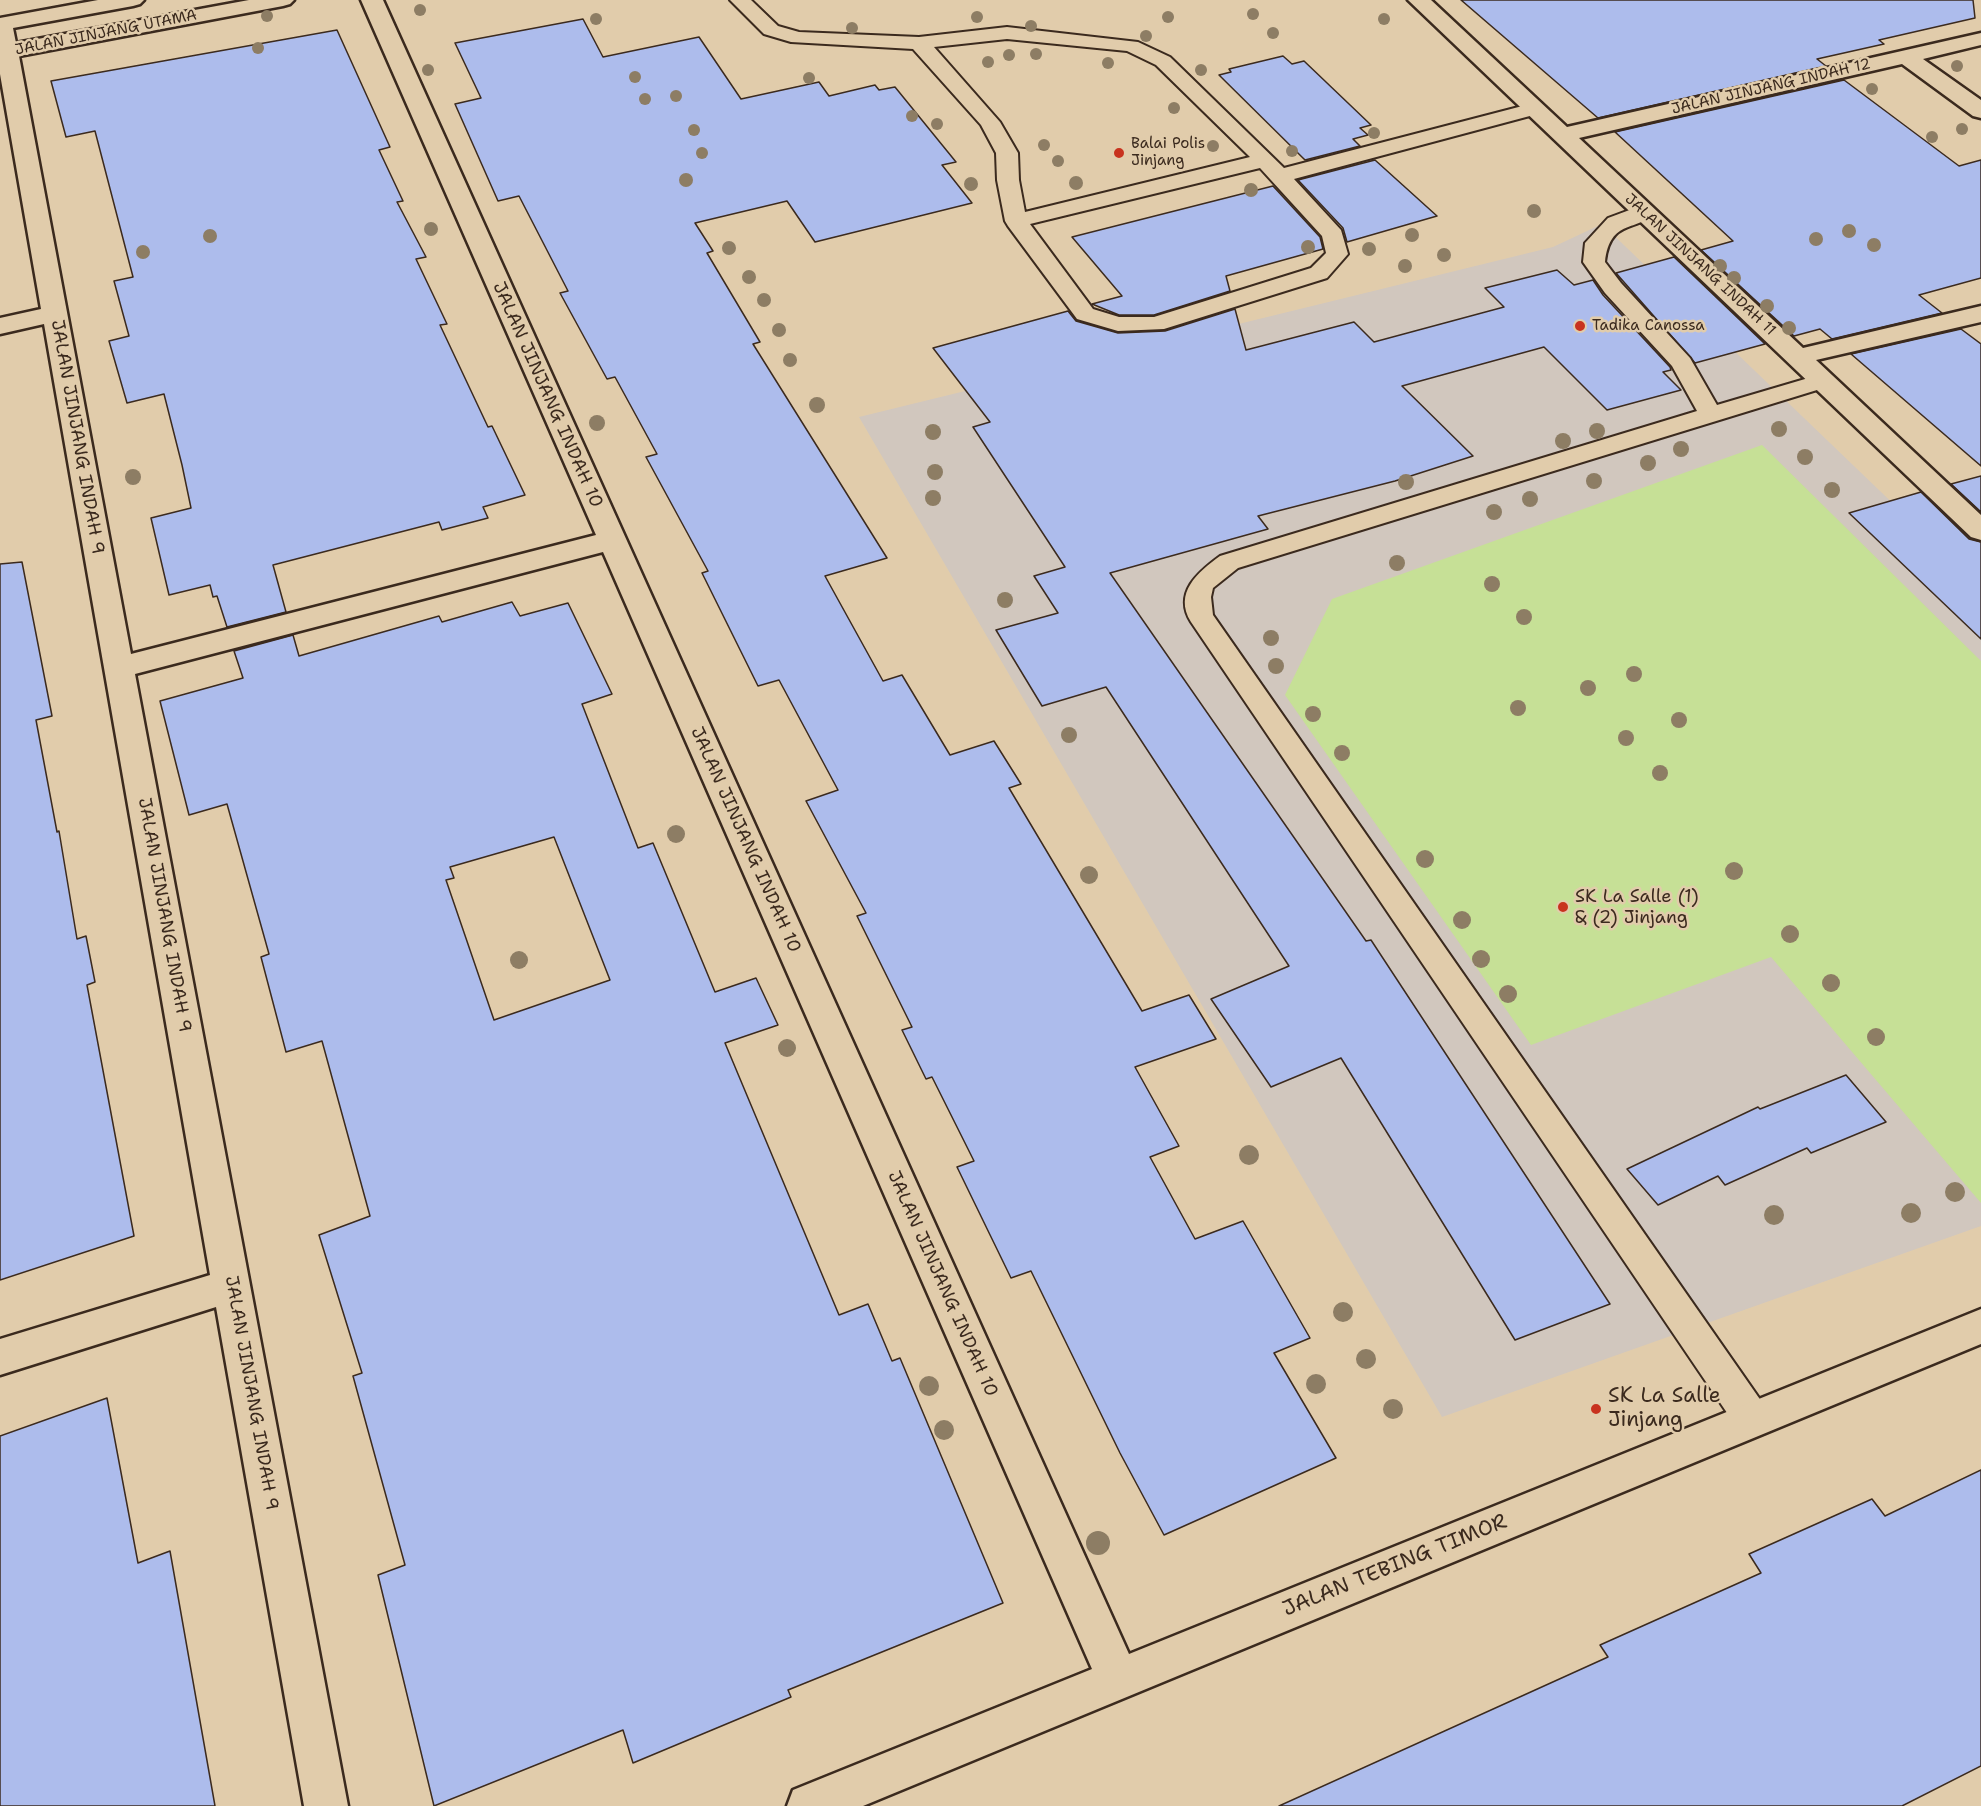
<!DOCTYPE html>
<html>
<head>
<meta charset="utf-8">
<style>
  body { margin:0 }
  canvas { display:block; background:#e1ccab }
</style>
</head>
<body>
<canvas width="1981" height="1806"></canvas>
<script>
const ctx = document.querySelector('canvas').getContext('2d');
ctx.lineJoin = 'round';
function paint(path, color) {
  ctx.fillStyle = color;
  ctx.fill(path, 'evenodd');
}
function strokePath(path, color, width, dash) {
  ctx.strokeStyle = color;
  ctx.lineWidth = width;
  ctx.lineCap = dash ? 'butt' : 'round';
  ctx.setLineDash(dash || []);
  ctx.stroke(path);
}
function write(font, color, halo, rows, align = 'center') {
  ctx.font = font + ' "Shantell Sans",sans-serif';
  ctx.lineWidth = 5;
  ctx.setLineDash([]);
  ctx.textBaseline = 'middle';
  ctx.strokeStyle = halo;
  ctx.fillStyle = color;
  for (const [text, x, y, turn = 0] of rows) {
    ctx.save();
    ctx.translate(x, y);
    ctx.rotate((+turn || 0) * Math.PI / 180);
    ctx.textAlign = isNaN(turn) ? turn : align;
    if (halo) ctx.strokeText(text, 0, 0);
    ctx.fillText(text, 0, 0);
    ctx.restore();
  }
}
paint(new Path2D(`
  M 1602,224 L 1981,588 L 1981,1226 L 1442,1417 L 859,417 L 1553,247 Z`), '#d1c7be');
paint(new Path2D(`
  M 1762,445 L 1981,661 L 1981,1203 L 1771,957 L 1531,1045 L 1285,695 L 1332,599 Z`), '#c6e096');
const building = new Path2D(`
  M 1461,0 L 1973,0 L 1975,18 L 1879,40 L 1884,44 L 1817,59 L 1826,66 L 1598,118 Z
  M 583,19 L 603,57 L 699,37 L 741,99 L 819,82 L 829,96 L 875,85 L 879,90 L 895,87 L 956,162 L 942,165 L 972,203 L 815,242 L 787,201 L 695,223 L 713,251 L 707,253 L 760,342 L 753,344 L 887,558 L 825,576 L 883,681 L 902,675 L 950,755 L 994,741 L 1021,784 L 1009,788 L 1142,1011 L 1189,995 L 1216,1039 L 1135,1067 L 1179,1146 L 1150,1157 L 1195,1239 L 1243,1221 L 1310,1338 L 1274,1353 L 1336,1458 L 1164,1535 L 1120,1453 L 1031,1271 L 1011,1278 L 957,1167 L 974,1161 L 932,1077 L 926,1079 L 902,1030 L 912,1027 L 857,916 L 866,913 L 806,801 L 838,790 L 779,680 L 758,686 L 702,573 L 708,571 L 646,457 L 657,454 L 615,377 L 607,379 L 560,293 L 568,291 L 519,196 L 498,201 L 455,104 L 481,98 L 455,43 Z
  M 337,30 L 390,147 L 379,150 L 403,201 L 397,202 L 426,257 L 416,259 L 447,324 L 440,325 L 488,427 L 492,426 L 525,495 L 483,507 L 488,518 L 442,530 L 439,522 L 273,565 L 286,612 L 227,627 L 217,596 L 213,597 L 210,585 L 169,595 L 151,518 L 191,508 L 182,465 L 164,394 L 127,403 L 109,341 L 129,336 L 114,281 L 133,277 L 95,131 L 66,137 L 51,81 Z
  M 1283,56 L 1292,64 L 1304,61 L 1371,125 L 1360,128 L 1368,135 L 1353,139 L 1360,146 L 1305,160 L 1219,75 L 1231,72 L 1229,69 Z
  M 1844,80 L 1959,166 L 1981,160 L 1981,278 L 1919,295 L 1942,313 L 1832,339 L 1820,329 L 1794,336 L 1701,250 L 1733,241 L 1615,132 Z
  M 1375,160 L 1437,216 L 1347,242 L 1343,228 L 1298,180 Z
  M 1273,186 L 1320,237 L 1323,249 L 1226,276 L 1230,291 L 1154,315 L 1119,315 L 1092,304 L 1122,296 L 1072,237 Z
  M 1674,257 L 1765,344 L 1695,363 L 1616,273 Z
  M 1557,270 L 1574,285 L 1593,280 L 1603,295 L 1670,367 L 1671,370 L 1663,372 L 1681,390 L 1607,410 L 1544,347 L 1402,386 L 1473,456 L 1395,481 L 1258,516 L 1268,529 L 1110,573 L 1366,941 L 1371,940 L 1610,1304 L 1515,1340 L 1341,1058 L 1271,1087 L 1211,999 L 1289,966 L 1106,687 L 1042,706 L 996,630 L 1058,613 L 1034,576 L 1065,567 L 973,427 L 990,422 L 933,348 L 1068,311 L 1076,321 L 1118,333 L 1165,331 L 1235,309 L 1246,350 L 1354,322 L 1374,342 L 1504,307 L 1485,288 Z
  M 1961,329 L 1981,344 L 1981,466 L 1851,354 Z
  M 1981,476 L 1981,512 L 1951,484 Z
  M 1921,492 L 1969,539 L 1981,542 L 1981,639 L 1849,513 Z
  M 22,562 L 52,716 L 36,720 L 57,832 L 59,831 L 77,939 L 86,936 L 95,982 L 87,985 L 134,1236 L 0,1280 L 0,564 Z
  M 512,602 L 520,616 L 568,603 L 612,694 L 582,704 L 638,848 L 653,843 L 715,992 L 756,978 L 778,1025 L 725,1043 L 839,1315 L 868,1304 L 892,1361 L 900,1358 L 1003,1603 L 788,1690 L 791,1697 L 633,1763 L 623,1730 L 434,1806 L 378,1575 L 405,1565 L 353,1376 L 362,1373 L 319,1235 L 370,1216 L 322,1041 L 286,1052 L 261,957 L 269,954 L 227,804 L 189,815 L 160,701 L 243,678 L 234,651 L 293,635 L 299,656 L 439,616 L 442,622 ZM 554,837 L 610,980 L 494,1020 L 446,880 L 454,878 L 450,867 Z
  M 1846,1075 L 1886,1122 L 1811,1153 L 1807,1148 L 1725,1185 L 1718,1176 L 1658,1205 L 1627,1169 L 1758,1107 L 1760,1109 Z
  M 107,1398 L 138,1563 L 170,1551 L 215,1806 L 0,1806 L 0,1436 Z
  M 1981,1470 L 1981,1766 L 1902,1806 L 1279,1806 L 1608,1657 L 1600,1645 L 1761,1573 L 1749,1554 L 1872,1499 L 1885,1516 Z`);
paint(building, '#adbcec');
strokePath(building, '#3b2a1e', 1.5);
const lane = new Path2D(`
  M 730,0 L 751,0 L 778,26 L 799,32 L 919,37 L 1007,27 L 1138,42 L 1170,57 L 1284,168 L 1534,103 L 1541,105 L 1544,109 L 1541,113 L 1294,179 L 1341,230 L 1348,254 L 1327,278 L 1164,329 L 1118,331 L 1077,319 L 1008,226 L 1005,221 L 997,180 L 996,153 L 981,125 L 913,49 L 791,42 L 764,34 ZM 1007,39 L 1127,51 L 1156,65 L 1250,157 L 1025,212 L 1019,180 L 1018,153 L 1000,122 L 934,47 ZM 1260,168 L 1322,236 L 1326,253 L 1311,268 L 1154,317 L 1119,317 L 1093,309 L 1030,224 Z
  M 1643,205 L 1651,207 L 1654,212 C 1639,233 1610,217 1605,262 L 1621,283 L 1690,358 L 1717,405 L 1822,374 L 1830,376 L 1834,381 L 1830,386 L 1238,568 L 1213,588 L 1211,597 L 1213,615 L 1766,1408 L 1771,1420 L 1766,1432 L 1753,1437 L 1740,1432 L 1191,622 C 1173,593 1198,572 1220,556 L 1697,411 L 1672,366 L 1605,293 L 1583,262 L 1585,243 L 1608,218 Z`);
const street = new Path2D(`
  M 98,0 L 144,0 L 140,4 L 133,6 L 13,28 L 16,43 L 249,0 L 294,0 L 290,4 L 283,6 L 19,56 L 131,654 L 596,535 L 361,0 L 383,0 L 1129,1654 L 1981,1309 L 1981,1344 L 863,1806 L 787,1806 L 793,1790 L 1092,1669 L 603,552 L 135,674 L 348,1806 L 304,1806 L 216,1307 L 0,1375 L 0,1339 L 210,1275 L 44,324 L 0,334 L 0,318 L 41,309 L 0,74 L 0,18 Z
  M 1408,0 L 1431,0 L 1567,127 L 1981,33 L 1981,45 L 1923,59 L 1981,100 L 1981,118 L 1973,116 L 1902,64 L 1579,138 L 1803,348 L 1981,306 L 1981,322 L 1816,360 L 1981,515 L 1981,540 L 1971,537 Z`);
strokePath(lane, '#3b2a1e', 4);
strokePath(street, '#3b2a1e', 5);
paint(lane, '#e1ccab');
paint(street, '#e1ccab');
ctx.fillStyle = '#8d7d64';
for (const [x, y, r] of [
  [420,10,6],
  [1253,14,6],
  [267,16,6],
  [977,17,6],
  [1168,17,6],
  [596,19,6],
  [1384,19,6],
  [1031,26,6],
  [852,28,6],
  [1273,33,6],
  [1146,36,6],
  [258,48,6],
  [1036,54,6],
  [1009,55,6],
  [988,62,6],
  [1108,63,6],
  [1957,66,6],
  [428,70,6],
  [1201,70,6],
  [635,77,6],
  [809,78,6],
  [1872,89,6],
  [676,96,6],
  [645,99,6],
  [1174,108,6],
  [912,116,6],
  [937,124,6],
  [1962,129,6],
  [694,130,6],
  [1374,133,6],
  [1932,137,6],
  [1044,145,6],
  [1213,146,6],
  [1292,151,6],
  [702,153,6],
  [1058,161,6],
  [686,180,7],
  [1076,183,7],
  [971,184,7],
  [1251,190,7],
  [1534,211,7],
  [431,229,7],
  [1849,231,7],
  [1412,235,7],
  [210,236,7],
  [1816,239,7],
  [1874,245,7],
  [1308,247,7],
  [729,248,7],
  [1369,249,7],
  [143,252,7],
  [1444,255,7],
  [1405,266,7],
  [1720,266,7],
  [749,277,7],
  [1734,278,7],
  [764,300,7],
  [1767,306,7],
  [1789,328,7],
  [779,330,7],
  [790,360,7],
  [817,405,8],
  [597,423,8],
  [1779,429,8],
  [1597,431,8],
  [933,432,8],
  [1563,441,8],
  [1681,449,8],
  [1805,457,8],
  [1648,463,8],
  [935,472,8],
  [133,477,8],
  [1594,481,8],
  [1406,482,8],
  [1832,490,8],
  [933,498,8],
  [1530,499,8],
  [1494,512,8],
  [1397,563,8],
  [1492,584,8],
  [1005,600,8],
  [1524,617,8],
  [1271,638,8],
  [1276,666,8],
  [1634,674,8],
  [1588,688,8],
  [1518,708,8],
  [1313,714,8],
  [1679,720,8],
  [1069,735,8],
  [1626,738,8],
  [1342,753,8],
  [1660,773,8],
  [676,834,9],
  [1425,859,9],
  [1734,871,9],
  [1089,875,9],
  [1462,920,9],
  [1790,934,9],
  [1481,959,9],
  [519,960,9],
  [1831,983,9],
  [1508,994,9],
  [1876,1037,9],
  [787,1048,9],
  [1249,1155,10],
  [1955,1192,10],
  [1911,1213,10],
  [1774,1215,10],
  [1343,1312,10],
  [1366,1359,10],
  [1316,1384,10],
  [929,1386,10],
  [1393,1409,10],
  [944,1430,10],
  [1098,1543,12]
]) {
  ctx.beginPath();
  ctx.arc(x, y, r, 0, 2 * Math.PI);
  ctx.fill();
}
for (const [x, y, r, color] of [
  [1119,153,6,"#c8321e"],
  [1580,326,6,"#c8321e"],
  [1563,907,6,"#c8321e"],
  [1596,1409,6,"#c8321e"]
]) {
  const dot = new Path2D();
  dot.arc(x, y, r, 0, 2 * Math.PI);
  ctx.fillStyle = color;
  ctx.fill(dot);
  strokePath(dot, '#e1ccab', 2);
}
write('15px', '#3b2a1e', '#e1ccab', [
  ["JALAN JINJANG UTAMA",106,33,-11],
  ["JALAN JINJANG INDAH 12",1771,87,-13],
  ["JALAN JINJANG INDAH 11",1700,265,43]
]);
write('15px', '#3b2a1e', '#e1ccab', [
  ["Balai Polis",1131,144],
  ["Jinjang",1131,161],
  ["Tadika Canossa",1592,326]
], 'left');
write('18px', '#3b2a1e', '#e1ccab', [
  ["JALAN JINJANG INDAH 10",547,395,66],
  ["JALAN JINJANG INDAH 9",77,437,80],
  ["JALAN JINJANG INDAH 10",745,840,66],
  ["JALAN JINJANG INDAH 9",164,915,80],
  ["JALAN JINJANG INDAH 10",942,1284,66],
  ["JALAN JINJANG INDAH 9",251,1393,80]
]);
write('18px', '#3b2a1e', '#e1ccab', [
  ["SK La Salle (1)",1575,897],
  ["& (2) Jinjang",1575,918]
], 'left');
write('21px', '#3b2a1e', '#e1ccab', [
  ["SK La Salle",1608,1397],
  ["Jinjang",1608,1421]
], 'left');
write('21px', '#3b2a1e', '#e1ccab', [
  ["JALAN TEBING TIMOR",1395,1566,-22]
]);
</script>
</body>
</html>
